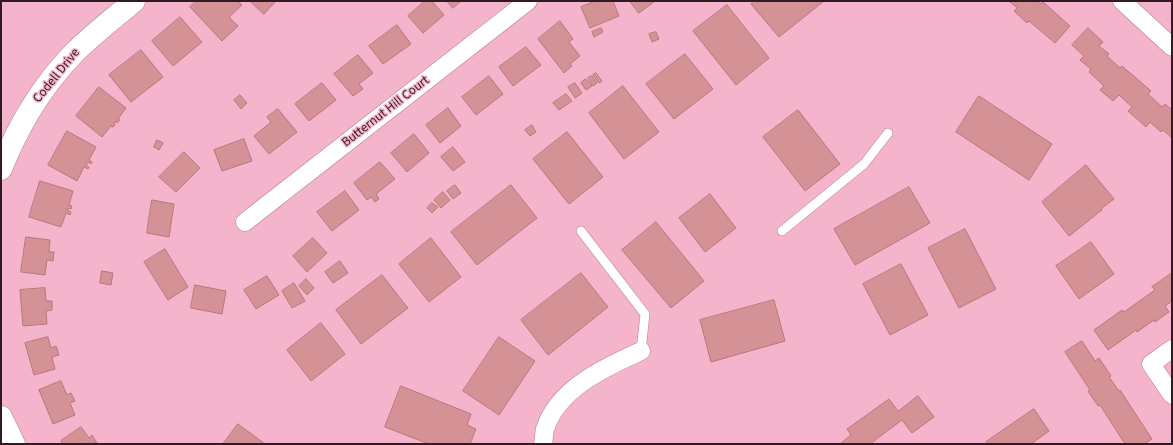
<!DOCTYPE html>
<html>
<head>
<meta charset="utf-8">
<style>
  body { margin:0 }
  #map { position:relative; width:1173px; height:445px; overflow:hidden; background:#f4b4cb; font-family:"Source Sans 3",sans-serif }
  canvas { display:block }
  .frame { position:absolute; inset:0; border:2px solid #311a23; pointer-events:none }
</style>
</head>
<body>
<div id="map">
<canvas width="1173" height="445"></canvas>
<div class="frame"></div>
</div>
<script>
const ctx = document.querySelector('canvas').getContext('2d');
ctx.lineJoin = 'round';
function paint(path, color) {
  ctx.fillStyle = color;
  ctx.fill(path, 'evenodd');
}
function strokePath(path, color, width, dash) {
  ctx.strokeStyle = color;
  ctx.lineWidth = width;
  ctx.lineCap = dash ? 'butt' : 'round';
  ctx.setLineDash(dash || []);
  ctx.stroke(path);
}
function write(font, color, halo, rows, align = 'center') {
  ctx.font = font + ' "Source Sans 3",sans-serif';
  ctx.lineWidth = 3;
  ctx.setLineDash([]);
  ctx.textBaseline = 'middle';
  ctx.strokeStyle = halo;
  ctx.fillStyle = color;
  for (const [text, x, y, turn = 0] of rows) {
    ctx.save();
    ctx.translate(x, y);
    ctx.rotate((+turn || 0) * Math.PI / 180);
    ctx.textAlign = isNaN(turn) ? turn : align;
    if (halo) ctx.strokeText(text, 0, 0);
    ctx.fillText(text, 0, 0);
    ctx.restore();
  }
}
const building = new Path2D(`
  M 196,1 L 238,1 L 242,5 L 229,17 L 238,26 L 222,41 L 190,7 Z
  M 250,1 L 274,1 L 275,2 L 264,14 Z
  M 425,1 L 432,1 L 444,15 L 423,33 L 408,16 Z
  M 447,1 L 461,1 L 453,8 Z
  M 596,1 L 613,1 L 619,16 L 590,28 L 581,7 Z
  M 630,1 L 655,1 L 639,13 Z
  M 754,1 L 824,1 L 779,37 L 751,4 Z
  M 1009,1 L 1038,1 L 1041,4 L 1043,2 L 1070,26 L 1055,43 L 1029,21 L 1027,23 L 1014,11 L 1017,8 Z
  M 727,5 L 769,58 L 736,85 L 693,31 Z
  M 180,17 L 202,42 L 173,66 L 152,41 Z
  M 560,21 L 573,39 L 569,42 L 580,56 L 570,64 L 572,66 L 564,73 L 538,39 Z
  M 397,25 L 411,44 L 383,64 L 369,46 Z
  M 601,28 L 603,32 L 594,37 L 592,32 Z
  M 1088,28 L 1103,42 L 1099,46 L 1109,54 L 1107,56 L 1120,68 L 1122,66 L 1151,91 L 1148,94 L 1162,107 L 1165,104 L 1172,110 L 1172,138 L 1163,130 L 1161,132 L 1150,122 L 1146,127 L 1128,111 L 1132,107 L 1119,95 L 1113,101 L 1100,90 L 1104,86 L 1089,72 L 1091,69 L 1080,60 L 1084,56 L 1072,45 Z
  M 656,32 L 659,39 L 652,42 L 649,34 Z
  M 526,47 L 541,65 L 513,86 L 499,67 Z
  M 141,50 L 163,77 L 131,102 L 109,75 Z
  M 685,54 L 713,89 L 674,119 L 646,84 Z
  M 358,55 L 373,73 L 359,84 L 363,89 L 353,96 L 334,74 Z
  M 596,73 L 602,81 L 599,83 L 593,75 Z
  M 489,76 L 503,94 L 476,115 L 462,97 Z
  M 592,76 L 597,83 L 593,86 L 588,78 Z
  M 586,79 L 592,86 L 586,90 L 581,83 Z
  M 322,83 L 336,100 L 309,121 L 295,104 Z
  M 575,83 L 582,93 L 575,98 L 568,87 Z
  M 623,86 L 659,132 L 624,159 L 589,113 Z
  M 99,87 L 126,108 L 118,119 L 120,120 L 117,123 L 115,121 L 114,123 L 115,125 L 113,127 L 111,126 L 102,137 L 76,116 Z
  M 566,94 L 572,101 L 559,110 L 553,103 Z
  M 240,95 L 247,103 L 241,109 L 234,100 Z
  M 979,96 L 1052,144 L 1029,180 L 956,132 Z
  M 448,108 L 461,126 L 440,143 L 426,125 Z
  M 278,109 L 297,132 L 269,154 L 254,136 L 271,122 L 267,117 Z
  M 798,110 L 840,164 L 805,191 L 763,137 Z
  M 532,125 L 536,132 L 530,136 L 525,130 Z
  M 67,131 L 96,147 L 89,160 L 92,162 L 91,164 L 88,162 L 86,165 L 89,167 L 88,169 L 84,167 L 77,181 L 48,165 Z
  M 567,132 L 603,177 L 569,204 L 533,159 Z
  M 414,134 L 429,153 L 407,172 L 391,153 Z
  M 244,139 L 252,161 L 222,171 L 214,150 Z
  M 157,140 L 163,143 L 159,150 L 154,147 Z
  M 453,147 L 465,162 L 453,171 L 441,157 Z
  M 184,152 L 200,168 L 176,192 L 159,177 Z
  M 380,162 L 395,179 L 376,194 L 379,199 L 375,202 L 371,197 L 367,200 L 354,183 Z
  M 1086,165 L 1114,199 L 1101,209 L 1102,210 L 1069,236 L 1042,202 Z
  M 40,181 L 73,191 L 69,205 L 72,206 L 71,209 L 67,208 L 67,210 L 71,212 L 70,215 L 66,213 L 61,227 L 29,217 Z
  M 455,185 L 461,193 L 453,199 L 447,191 Z
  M 511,185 L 537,218 L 477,265 L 451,232 Z
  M 909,187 L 930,223 L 855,265 L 834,229 Z
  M 345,191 L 359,210 L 332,231 L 317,212 Z
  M 443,192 L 450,200 L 441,208 L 434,200 Z
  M 710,194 L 736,228 L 705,252 L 679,218 Z
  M 152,200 L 174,204 L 169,237 L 147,233 Z
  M 432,203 L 438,207 L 432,213 L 427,208 Z
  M 656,222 L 704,281 L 671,308 L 622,250 Z
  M 965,229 L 996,289 L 959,308 L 928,248 Z
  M 26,237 L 50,240 L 49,252 L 54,252 L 53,261 L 47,260 L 45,275 L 21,272 Z
  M 313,238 L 327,253 L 307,272 L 293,256 Z
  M 431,238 L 461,277 L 429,302 L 399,264 Z
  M 1091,242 L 1114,274 L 1079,299 L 1056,266 Z
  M 165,249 L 188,287 L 168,300 L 144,262 Z
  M 340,261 L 348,273 L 333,283 L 325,272 Z
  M 901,264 L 928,315 L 890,335 L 863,284 Z
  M 102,271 L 113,273 L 111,285 L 100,283 Z
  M 581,273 L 608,307 L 548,355 L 521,320 Z
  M 1172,273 L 1172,301 L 1165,306 L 1169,312 L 1155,322 L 1154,320 L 1137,332 L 1136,330 L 1108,350 L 1094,330 L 1122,310 L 1124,312 L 1155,290 L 1152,287 Z
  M 382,275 L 408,308 L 361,344 L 336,310 Z
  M 267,276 L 279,295 L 256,309 L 244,290 Z
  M 306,279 L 314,288 L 307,295 L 299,286 Z
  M 294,283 L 305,301 L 292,308 L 282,291 Z
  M 195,285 L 226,291 L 222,314 L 191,308 Z
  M 45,288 L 46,301 L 52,301 L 52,310 L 46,311 L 47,324 L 23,326 L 20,290 Z
  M 774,300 L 785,341 L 711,362 L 700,320 Z
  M 321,323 L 345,354 L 311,381 L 287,350 Z
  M 48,337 L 51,348 L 56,346 L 59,355 L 52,357 L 55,369 L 34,375 L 25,343 Z
  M 499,337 L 535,361 L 499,415 L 463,391 Z
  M 1082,341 L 1095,361 L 1099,358 L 1111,376 L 1109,377 L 1119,391 L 1120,390 L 1152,439 L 1144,444 L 1125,444 L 1100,405 L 1098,406 L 1088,391 L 1090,390 L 1065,352 Z
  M 61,381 L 67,395 L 71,393 L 75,401 L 70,403 L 75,415 L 53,424 L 39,390 Z
  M 401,386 L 471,414 L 467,425 L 476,429 L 470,444 L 429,444 L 385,427 Z
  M 918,396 L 934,417 L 912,433 L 902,420 L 870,444 L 840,444 L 851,435 L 847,429 L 889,399 L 898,411 Z
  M 1034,409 L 1049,431 L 1031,444 L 987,444 L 986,442 Z
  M 238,424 L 265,444 L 223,444 Z
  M 81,427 L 89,438 L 92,435 L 97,443 L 63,444 L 61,441 Z`);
paint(building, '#d49296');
strokePath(building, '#b7777b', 1);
const lane = new Path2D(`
  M 581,231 L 645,314 L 641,351
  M 782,231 L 864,164 L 888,133`);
const street = new Path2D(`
  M 1122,1 L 1172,47
  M 245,222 L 528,1
  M 1172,349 L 1151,364 L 1172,395
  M 543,444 C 544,439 544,433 545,429 C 558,388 606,367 641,351`);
const secondary = new Path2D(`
  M 1,169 C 18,126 42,86 74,53 C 93,34 114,18 134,1
  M 1,417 L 14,444`);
strokePath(lane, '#b67b91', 10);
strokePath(street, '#b67b91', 19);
strokePath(secondary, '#b67b91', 23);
strokePath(lane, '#fff', 9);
strokePath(street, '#fff', 18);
strokePath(secondary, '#fff', 22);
write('13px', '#311a23', '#f4b4cb', [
  ["Codell Drive",57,76,-51],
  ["Butternut Hill Court",386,112,-38]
]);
</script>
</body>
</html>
